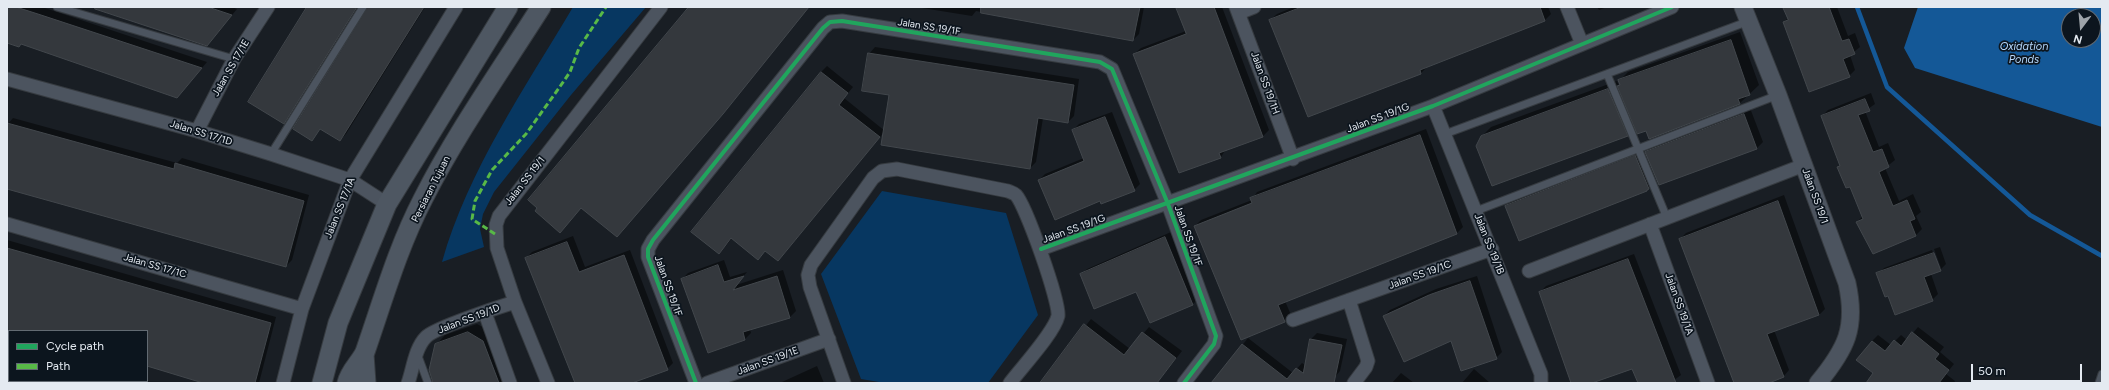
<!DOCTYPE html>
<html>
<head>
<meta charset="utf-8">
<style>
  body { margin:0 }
  #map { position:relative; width:2109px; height:390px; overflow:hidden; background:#191e24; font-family:Figtree,sans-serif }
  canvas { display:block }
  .frame { position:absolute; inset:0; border:8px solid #e4eaf1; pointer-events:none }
  .legend { position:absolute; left:8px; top:330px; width:140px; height:52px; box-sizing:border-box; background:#0c151e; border:1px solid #626a72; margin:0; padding:5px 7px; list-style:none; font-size:12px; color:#e4eaf1 }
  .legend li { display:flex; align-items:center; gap:8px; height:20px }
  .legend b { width:20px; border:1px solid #626a72 }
  .north { position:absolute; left:2061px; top:8px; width:40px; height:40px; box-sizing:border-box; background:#0c151e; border:1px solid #626a72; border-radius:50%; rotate:196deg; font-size:11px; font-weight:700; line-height:16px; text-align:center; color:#e4eaf1 }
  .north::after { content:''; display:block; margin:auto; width:14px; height:18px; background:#9da3a9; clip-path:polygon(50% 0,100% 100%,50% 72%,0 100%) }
  .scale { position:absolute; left:1971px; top:364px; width:111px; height:18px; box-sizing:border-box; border:2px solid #e4eaf1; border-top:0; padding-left:5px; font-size:12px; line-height:14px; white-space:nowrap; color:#e4eaf1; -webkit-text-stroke:3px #0c151e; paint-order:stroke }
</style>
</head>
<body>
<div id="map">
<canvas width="2109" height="390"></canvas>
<div class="frame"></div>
<ul class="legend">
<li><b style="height:5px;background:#20a55d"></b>Cycle path</li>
<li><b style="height:5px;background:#58b947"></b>Path</li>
</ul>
<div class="north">N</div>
<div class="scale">50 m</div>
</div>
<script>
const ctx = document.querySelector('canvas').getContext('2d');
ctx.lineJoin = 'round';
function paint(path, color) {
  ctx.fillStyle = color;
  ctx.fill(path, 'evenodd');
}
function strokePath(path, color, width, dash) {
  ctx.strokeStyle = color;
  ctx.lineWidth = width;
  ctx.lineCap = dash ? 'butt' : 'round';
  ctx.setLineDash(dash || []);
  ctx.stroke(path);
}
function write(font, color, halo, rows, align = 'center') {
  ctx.font = font + ' Figtree,sans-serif';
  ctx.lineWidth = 3.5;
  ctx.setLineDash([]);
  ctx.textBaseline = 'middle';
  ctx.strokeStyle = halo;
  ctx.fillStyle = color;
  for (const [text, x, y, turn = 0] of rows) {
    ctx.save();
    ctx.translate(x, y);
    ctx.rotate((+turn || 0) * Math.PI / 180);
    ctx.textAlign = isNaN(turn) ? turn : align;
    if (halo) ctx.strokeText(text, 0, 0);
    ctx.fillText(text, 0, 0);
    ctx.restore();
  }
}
paint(new Path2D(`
  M 573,7 L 646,7 L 571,95 L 494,192 L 483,214 L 480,229 L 484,247 L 442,262 C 468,170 525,88 573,7 Z
  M 882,191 L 1006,213 L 1038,315 L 988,383 L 885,383 L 861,379 L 821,274 Z`), '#073761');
paint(new Path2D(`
  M 1918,7 L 2102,7 L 2102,127 L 1915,68 L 1904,48 ZM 2069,16 L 2093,16 L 2093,40 L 2069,40 Z`), '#145897');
paint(new Path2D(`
  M 7,7 L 42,7 L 207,62 L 183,90 L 21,43 L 7,42 Z
  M 90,7 L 232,7 L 237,9 L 207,45 Z
  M 309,7 L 358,7 L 290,117 L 284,123 Z
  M 368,7 L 425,7 L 346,134 L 340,140 L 321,128 L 312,140 Z
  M 916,7 L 1144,7 L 1139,34 L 1133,40 L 976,11 L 972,16 Z
  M 1177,7 L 1222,7 L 1269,130 L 1263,136 L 1226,149 L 1221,157 L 1180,172 L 1134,54 L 1141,48 L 1186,31 Z
  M 1294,7 L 1548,7 L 1551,14 L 1545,20 L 1427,67 L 1421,73 L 1270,20 L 1277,14 Z
  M 1597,7 L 1607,7 L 1599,10 Z
  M 1784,7 L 1837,7 L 1848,36 L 1855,33 L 1860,47 L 1850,55 L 1855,70 L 1849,76 L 1784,22 L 1788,18 Z
  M 1740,32 L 1759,85 L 1740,103 L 1636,127 L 1627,136 L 1481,137 L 1491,127 L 1617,81 L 1619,86 L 1621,84 L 1619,81 L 1628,72 Z
  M 875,47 L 1079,79 L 1074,116 L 1068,122 L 1043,118 L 1036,162 L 1030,168 L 885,131 L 784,254 L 742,225 L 725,247 L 821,72 L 827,66 L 853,87 L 844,98 L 885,131 L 891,94 L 869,54 Z
  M 1871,93 L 1875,104 L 1865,111 L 1879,147 L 1888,143 L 1895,160 L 1885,168 L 1899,201 L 1913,194 L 1921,212 L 1916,216 L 1922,229 L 1916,235 L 1874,253 L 1857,222 L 1863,216 L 1851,185 L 1838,168 L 1841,165 L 1822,116 L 1828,110 Z
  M 1750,108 L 1763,142 L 1757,148 L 1659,184 L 1646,152 L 1652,146 Z
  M 1112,112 L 1140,184 L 1134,190 L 1101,200 L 1039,180 L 1045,174 L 1084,158 L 1073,130 L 1079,124 Z
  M 13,118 L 177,163 L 182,158 L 309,195 L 292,260 L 286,266 L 7,188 L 7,125 Z
  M 1426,129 L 1463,227 L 1457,233 L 1285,301 L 1291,315 L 1285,321 L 1241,339 L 1195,226 L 1201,220 L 1252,200 L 1257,192 Z
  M 1642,150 L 1653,184 L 1647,190 L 1506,206 L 1512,200 Z
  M 1784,195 L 1825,309 L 1819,315 L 1774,330 L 1789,370 L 1783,377 L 1766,383 L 1735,383 L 1680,239 L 1686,233 Z
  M 1171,232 L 1199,298 L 1193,304 L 1081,275 L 1087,269 Z
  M 573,236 L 585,267 L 630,250 L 673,363 L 667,369 L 630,383 L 576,383 L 526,258 L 532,252 Z
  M 7,240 L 276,317 L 259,383 L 206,383 L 147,365 L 147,331 L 14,331 L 7,329 Z
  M 1940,247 L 1946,264 L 1940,270 L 1931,274 L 1938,294 L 1932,300 L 1888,295 L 1878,274 L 1884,268 L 1932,250 L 1939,268 L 1941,268 L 1934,249 Z
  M 1634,254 L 1681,375 L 1670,383 L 1639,383 L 1633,368 L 1589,383 L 1572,383 L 1540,292 L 1546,286 Z
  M 724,260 L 730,277 L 747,272 L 736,285 L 783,270 L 796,311 L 790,317 L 750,329 L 751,333 L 745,339 L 709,351 L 682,279 L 688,273 Z
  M 1477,276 L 1502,352 L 1496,358 L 1384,316 L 1390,310 L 1436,289 Z
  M 1091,319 L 1130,349 L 1149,327 L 1182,351 L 1157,383 L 1041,383 Z
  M 477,324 L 492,332 L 511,383 L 423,383 L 431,374 L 436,345 L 445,335 Z
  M 1918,327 L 1944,347 L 1940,352 L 1954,364 L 1946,374 L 1955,381 L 1954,383 L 1867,383 L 1875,373 L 1872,341 L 1878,335 L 1891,345 L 1901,335 L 1907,340 Z
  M 1317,333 L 1347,339 L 1340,371 L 1334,378 L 1322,383 L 1212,383 L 1248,338 L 1293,373 L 1302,363 L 1305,365 L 1311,339 Z
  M 817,366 L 824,383 L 780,383 L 782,382 Z
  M 1474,369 L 1490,383 L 1462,383 Z
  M 1401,373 L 1414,383 L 1392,383 Z`), '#0007');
strokePath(new Path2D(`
  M 1857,7 L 1887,87 L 2030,215 L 2102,256`), '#145897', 4.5);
const building = new Path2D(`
  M 7,7 L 16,7 L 41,15 L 202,68 L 177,98 L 21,44 L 19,47 L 7,43 Z
  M 95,7 L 208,7 L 232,15 L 207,46 L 95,9 Z
  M 307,7 L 357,7 L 284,124 L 248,102 Z
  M 368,7 L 424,7 L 340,141 L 320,129 L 312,141 L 293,129 Z
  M 689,7 L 809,7 L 723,114 L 617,237 L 581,208 L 560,233 L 535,211 L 537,208 L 528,200 Z
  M 981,7 L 1140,7 L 1133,41 L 981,13 Z
  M 1176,7 L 1214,7 L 1263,137 L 1219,153 L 1221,158 L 1179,173 L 1133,54 L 1186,34 Z
  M 1302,7 L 1540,7 L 1545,21 L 1420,70 L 1421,74 L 1308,117 L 1269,20 Z
  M 1783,7 L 1829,7 L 1842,41 L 1849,39 L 1855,54 L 1843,59 L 1850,77 L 1809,92 L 1783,22 L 1788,20 Z
  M 1731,40 L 1750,95 L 1738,99 L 1740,104 L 1649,139 L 1646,131 L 1637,134 L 1617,86 L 1620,85 L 1618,80 Z
  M 868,53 L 1074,85 L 1068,123 L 1038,118 L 1030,169 L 881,145 L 889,95 L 862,91 Z
  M 821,72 L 848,93 L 839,105 L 880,137 L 778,261 L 765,251 L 758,260 L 731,238 L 719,254 L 691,232 Z
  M 1608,89 L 1628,136 L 1492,186 L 1476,146 L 1481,136 Z
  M 1865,99 L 1870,111 L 1858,115 L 1873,152 L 1882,149 L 1889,167 L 1879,172 L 1893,206 L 1907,200 L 1915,219 L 1910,221 L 1916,236 L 1873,254 L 1856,222 L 1863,219 L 1850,187 L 1846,188 L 1837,167 L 1840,166 L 1821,116 Z
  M 1744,114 L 1757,149 L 1659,185 L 1645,152 Z
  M 1105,117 L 1135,191 L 1101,204 L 1100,201 L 1055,220 L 1038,180 L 1084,161 L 1072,130 Z
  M 7,123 L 174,169 L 175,163 L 304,201 L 286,267 L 7,189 Z
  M 1420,135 L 1457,234 L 1278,305 L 1285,322 L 1241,340 L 1194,226 L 1252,203 L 1250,198 Z
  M 1635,155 L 1649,189 L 1647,190 L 1647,191 L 1519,241 L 1505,206 Z
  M 1778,201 L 1819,315 L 1767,334 L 1784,377 L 1769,383 L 1734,383 L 1679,239 Z
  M 1165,237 L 1193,305 L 1150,323 L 1136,292 L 1094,309 L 1080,274 Z
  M 567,242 L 579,272 L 624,255 L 668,370 L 632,383 L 575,383 L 525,258 Z
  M 7,248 L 271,323 L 255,383 L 203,383 L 147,366 L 147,331 L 7,331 Z
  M 1934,253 L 1941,271 L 1924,277 L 1933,301 L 1895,315 L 1888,296 L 1885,297 L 1876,273 Z
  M 1628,259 L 1676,383 L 1638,383 L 1632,369 L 1592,383 L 1571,383 L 1539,292 Z
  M 718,265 L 724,282 L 744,276 L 733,290 L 777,276 L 790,318 L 743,332 L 745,340 L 708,353 L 681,279 Z
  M 1470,281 L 1497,359 L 1461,371 L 1451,341 L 1404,362 L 1383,316 L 1429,295 Z
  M 1084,324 L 1124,355 L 1142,332 L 1176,358 L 1157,383 L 1040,383 Z
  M 468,332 L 483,341 L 499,383 L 433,383 L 429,370 L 435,344 Z
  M 1912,332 L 1939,354 L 1935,359 L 1949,370 L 1939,383 L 1866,383 L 1873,373 L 1856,360 L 1872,341 L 1885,351 L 1894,340 L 1901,346 Z
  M 1310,339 L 1342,345 L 1334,383 L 1211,383 L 1242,344 L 1287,379 L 1296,368 L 1303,373 Z`);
paint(building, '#34383d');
strokePath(building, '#42474c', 1);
const service = new Path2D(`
  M 57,7 L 234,59
  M 1607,74 L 1667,218
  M 1445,134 L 1749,21
  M 271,154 L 363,7
  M 1476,211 L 1778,95
  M 418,356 L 428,383
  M 2099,383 L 2102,374`);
const minor = new Path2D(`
  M 1236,7 L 1293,159
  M 1567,7 L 1582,44
  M 1239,13 L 1254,7
  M 7,79 L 197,131 L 271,154 L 350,180 L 387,204
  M 1433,106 L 1541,374 L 1541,383
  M 197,131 L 234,59 L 268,7
  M 7,224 L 302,309
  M 1650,224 L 1708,383
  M 1041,249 L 1433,106 L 1672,7
  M 1529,271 L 1804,165
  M 1349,300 L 1368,361 L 1366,367 L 1354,383
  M 485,313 L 510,383
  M 1293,320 L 1492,249
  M 7,383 L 9,383
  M 283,383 L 302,309 L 350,180 L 456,7
  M 408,383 C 413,369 415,348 426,337 C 434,328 499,307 515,302
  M 548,383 L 515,302 L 497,248 L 496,225 L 499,216 L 661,7
  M 696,383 L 648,257 L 648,249 L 653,240 L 823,28 L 830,22 L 842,21 L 1100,62 L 1112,69 L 1168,204 L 1216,336 L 1214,344 L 1184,383
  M 707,383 L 829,339
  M 844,383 L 810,287 L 808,275 L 811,265 L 873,178 L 882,171 L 897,169 L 1008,191 C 1010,192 1014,193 1016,195 C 1026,206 1060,302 1058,316 C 1054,333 1022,367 1010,383`);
const tertiary = new Path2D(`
  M 1743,7 L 1778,95 L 1847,283 C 1857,328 1846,349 1818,383`);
const secondary = new Path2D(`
  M 364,354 L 366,383
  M 322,383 L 338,323 L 387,204 L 508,7
  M 347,383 C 350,370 360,363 365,352 C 383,300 398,247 423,199 C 457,132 501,70 541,7`);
strokePath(service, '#363b40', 9);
strokePath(minor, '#363b40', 15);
strokePath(tertiary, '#363b40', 19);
strokePath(secondary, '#363b40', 21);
strokePath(service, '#4c545f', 7);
strokePath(minor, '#4c545f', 13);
strokePath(tertiary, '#4c545f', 17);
strokePath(secondary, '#4e5762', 19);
strokePath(new Path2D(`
  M 495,234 L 472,219 L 475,201 L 492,170 L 526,134 L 559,88 L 570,72 L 579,48 L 606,7`), '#58b947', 3, [6, 3]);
strokePath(new Path2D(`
  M 1041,249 L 1433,106 L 1672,7
  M 696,383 L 648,257 L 648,249 L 653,240 L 823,28 L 830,22 L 842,21 L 1100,62 L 1112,69 L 1168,204 L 1216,336 L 1214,344 L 1184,383`), '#20a55d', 4);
write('10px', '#e4eaf1', '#0c151e', [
  ["Jalan SS 19/1F",929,27,9],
  ["Jalan SS 17/1E",231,68,-60],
  ["Jalan SS 19/1H",1265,83,70],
  ["Jalan SS 19/1G",1378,118,-21],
  ["Jalan SS 17/1D",201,133,17],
  ["Jalan SS 19/1",525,181,-52],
  ["Persiaran Tujuan",431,189,-63],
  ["Jalan SS 19/1",1815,196,70],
  ["Jalan SS 17/1A",340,208,-68],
  ["Jalan SS 19/1G",1074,229,-20],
  ["Jalan SS 19/1F",1188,236,70],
  ["Jalan SS 19/1B",1489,244,68],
  ["Jalan SS 17/1C",155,266,16],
  ["Jalan SS 19/1C",1420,275,-20],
  ["Jalan SS 19/1F",668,286,70],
  ["Jalan SS 19/1A",1679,304,70],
  ["Jalan SS 19/1D",469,319,-21],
  ["Jalan SS 19/1E",768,361,-20]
]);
write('italic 11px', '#b5d7fc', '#0c151e', [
  ["Oxidation",2024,47],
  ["Ponds",2024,60]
]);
</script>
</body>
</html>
